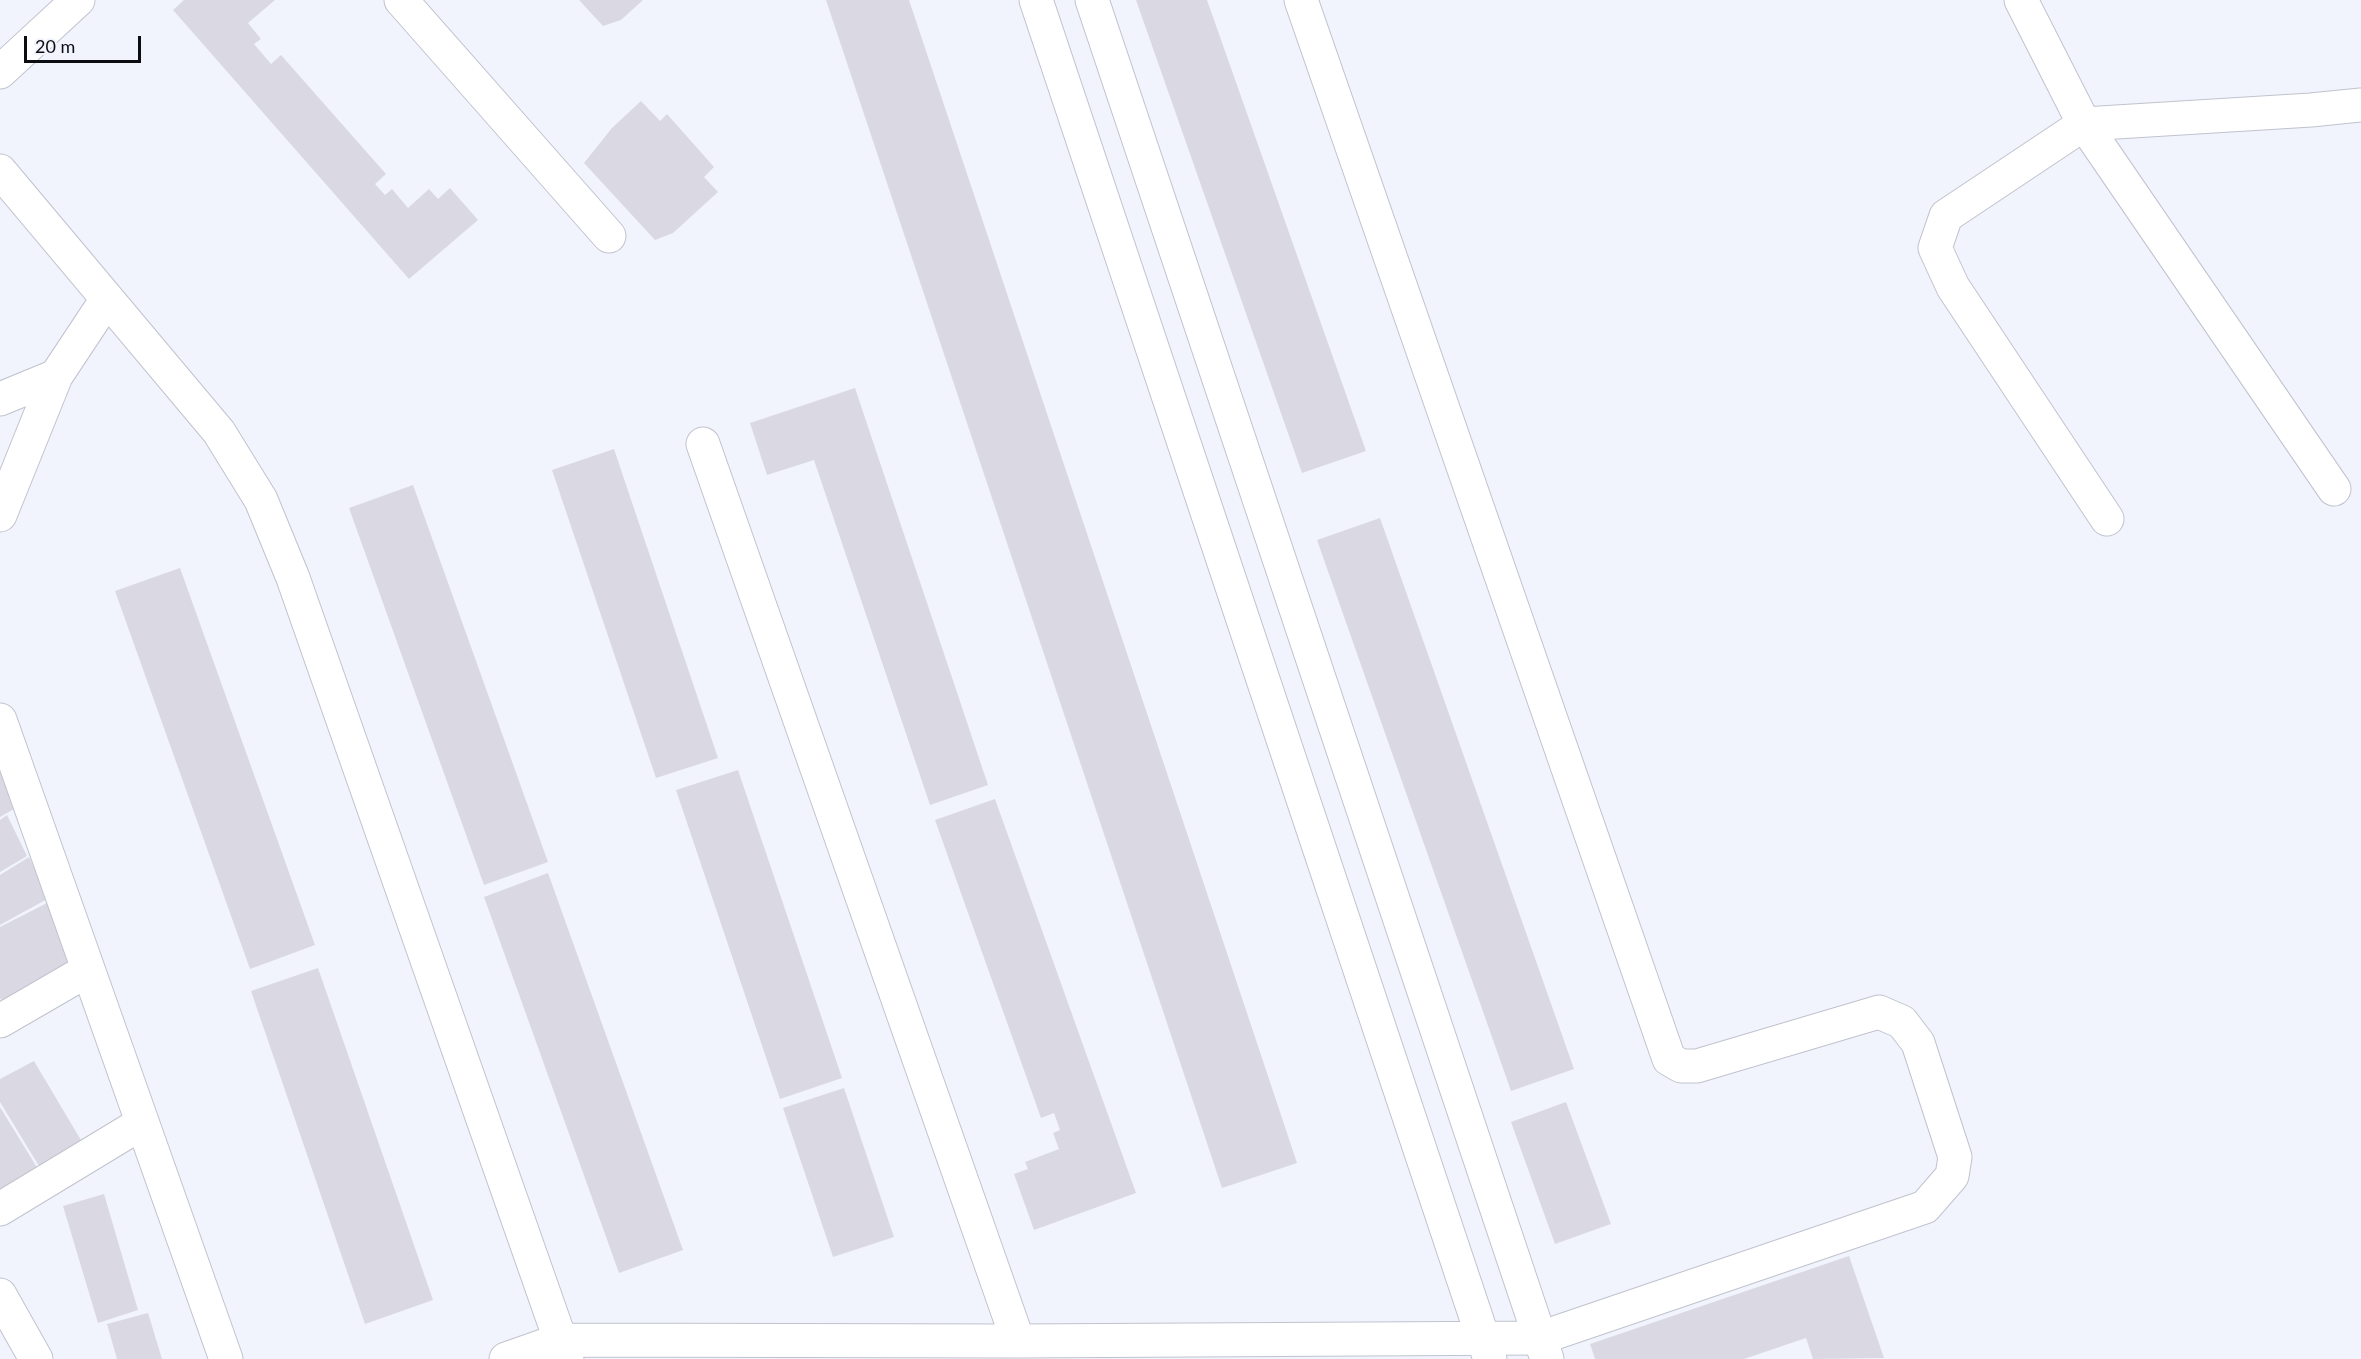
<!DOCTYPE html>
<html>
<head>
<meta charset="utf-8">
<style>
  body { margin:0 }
  #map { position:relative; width:2361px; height:1359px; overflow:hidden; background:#f1f4fd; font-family:Lato,sans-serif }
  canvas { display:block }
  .scale { position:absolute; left:24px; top:36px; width:117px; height:27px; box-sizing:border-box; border:3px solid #0c0d11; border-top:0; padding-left:8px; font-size:18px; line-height:21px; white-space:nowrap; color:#0c0d11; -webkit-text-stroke:4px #f1f4fd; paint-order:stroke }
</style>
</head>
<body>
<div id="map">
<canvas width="2361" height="1359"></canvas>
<div class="scale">20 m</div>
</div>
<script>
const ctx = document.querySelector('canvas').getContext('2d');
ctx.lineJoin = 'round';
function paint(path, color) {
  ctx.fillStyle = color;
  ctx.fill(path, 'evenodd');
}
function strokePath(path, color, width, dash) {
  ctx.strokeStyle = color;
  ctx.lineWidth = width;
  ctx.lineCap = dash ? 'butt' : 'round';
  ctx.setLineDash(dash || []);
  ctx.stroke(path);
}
paint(new Path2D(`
  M 184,0 L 275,0 L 248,23 L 261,39 L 254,44 L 271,64 L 281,55 L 386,174 L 375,184 L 385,195 L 392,189 L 408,208 L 429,189 L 438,199 L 450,188 L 478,220 L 409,279 L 173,10 Z
  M 579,0 L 643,0 L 621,20 L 603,26 Z
  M 826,0 L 909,0 L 1297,1163 L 1222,1188 Z
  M 1136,0 L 1207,0 L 1366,451 L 1302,473 Z
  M 641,101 L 660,121 L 667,114 L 714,167 L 704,177 L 718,192 L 673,233 L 655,240 L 584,163 L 612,128 Z
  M 855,388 L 988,785 L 930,805 L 814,460 L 767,475 L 750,423 Z
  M 614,449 L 718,758 L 656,778 L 552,470 Z
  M 413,485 L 548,862 L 484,885 L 349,508 Z
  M 1380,518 L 1574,1069 L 1511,1091 L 1317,540 Z
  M 180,568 L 315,945 L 250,969 L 115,591 Z
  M 0,768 L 19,806 L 0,817 Z
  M 738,770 L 842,1078 L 780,1099 L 676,790 Z
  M 995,799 L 1136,1193 L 1034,1230 L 1014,1174 L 1028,1169 L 1025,1162 L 1059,1149 L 1053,1133 L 1060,1130 L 1054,1113 L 1041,1118 L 935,820 Z
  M 7,815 L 27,856 L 0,872 L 0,820 Z
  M 29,857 L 49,898 L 0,925 L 0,875 Z
  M 548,873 L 683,1250 L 619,1273 L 484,897 Z
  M 47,903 L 78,970 L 9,1012 L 0,998 L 0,927 Z
  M 318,968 L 433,1300 L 365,1324 L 251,991 Z
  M 34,1061 L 88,1152 L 45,1176 L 0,1102 L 0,1079 Z
  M 844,1088 L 894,1237 L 833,1257 L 783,1108 Z
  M 1566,1102 L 1611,1224 L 1555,1244 L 1511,1122 Z
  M 0,1107 L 44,1179 L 0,1203 Z
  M 104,1194 L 138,1310 L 98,1323 L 63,1206 Z
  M 1849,1256 L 1884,1358 L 1813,1359 L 1806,1338 L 1744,1359 L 1595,1359 L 1590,1344 Z
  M 148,1313 L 162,1359 L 117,1359 L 107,1324 Z`), '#dad8e3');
const minor = new Path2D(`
  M 401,0 L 609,236
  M 2021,0 L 2084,124 L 1946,216 L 1935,248 L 1953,287 L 2107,519
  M 0,72 L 78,0
  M 0,171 L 219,432 L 261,500 L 293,578 L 567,1359
  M 0,399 L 56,376
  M 703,444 L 1018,1341
  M 2334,489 L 2084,124 L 2311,110 L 2361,105
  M 0,515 L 56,376 L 107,299
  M 0,720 L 226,1359
  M 0,1021 L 88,970
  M 0,1209 L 142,1123
  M 0,1295 L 36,1359
  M 506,1359 L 560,1340 L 1018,1341 L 1540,1338 L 1925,1207 L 1952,1176 L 1955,1157 L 1918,1043 L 1902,1022 L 1879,1012 L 1697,1066 L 1681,1066 L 1669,1059 L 1301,0`);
const major = new Path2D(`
  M 1036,0 L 1490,1359
  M 1092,0 L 1547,1359`);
strokePath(minor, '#c0c3ce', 35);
strokePath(major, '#c0c3ce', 35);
strokePath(minor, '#fff', 33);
strokePath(major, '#fff', 33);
</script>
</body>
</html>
